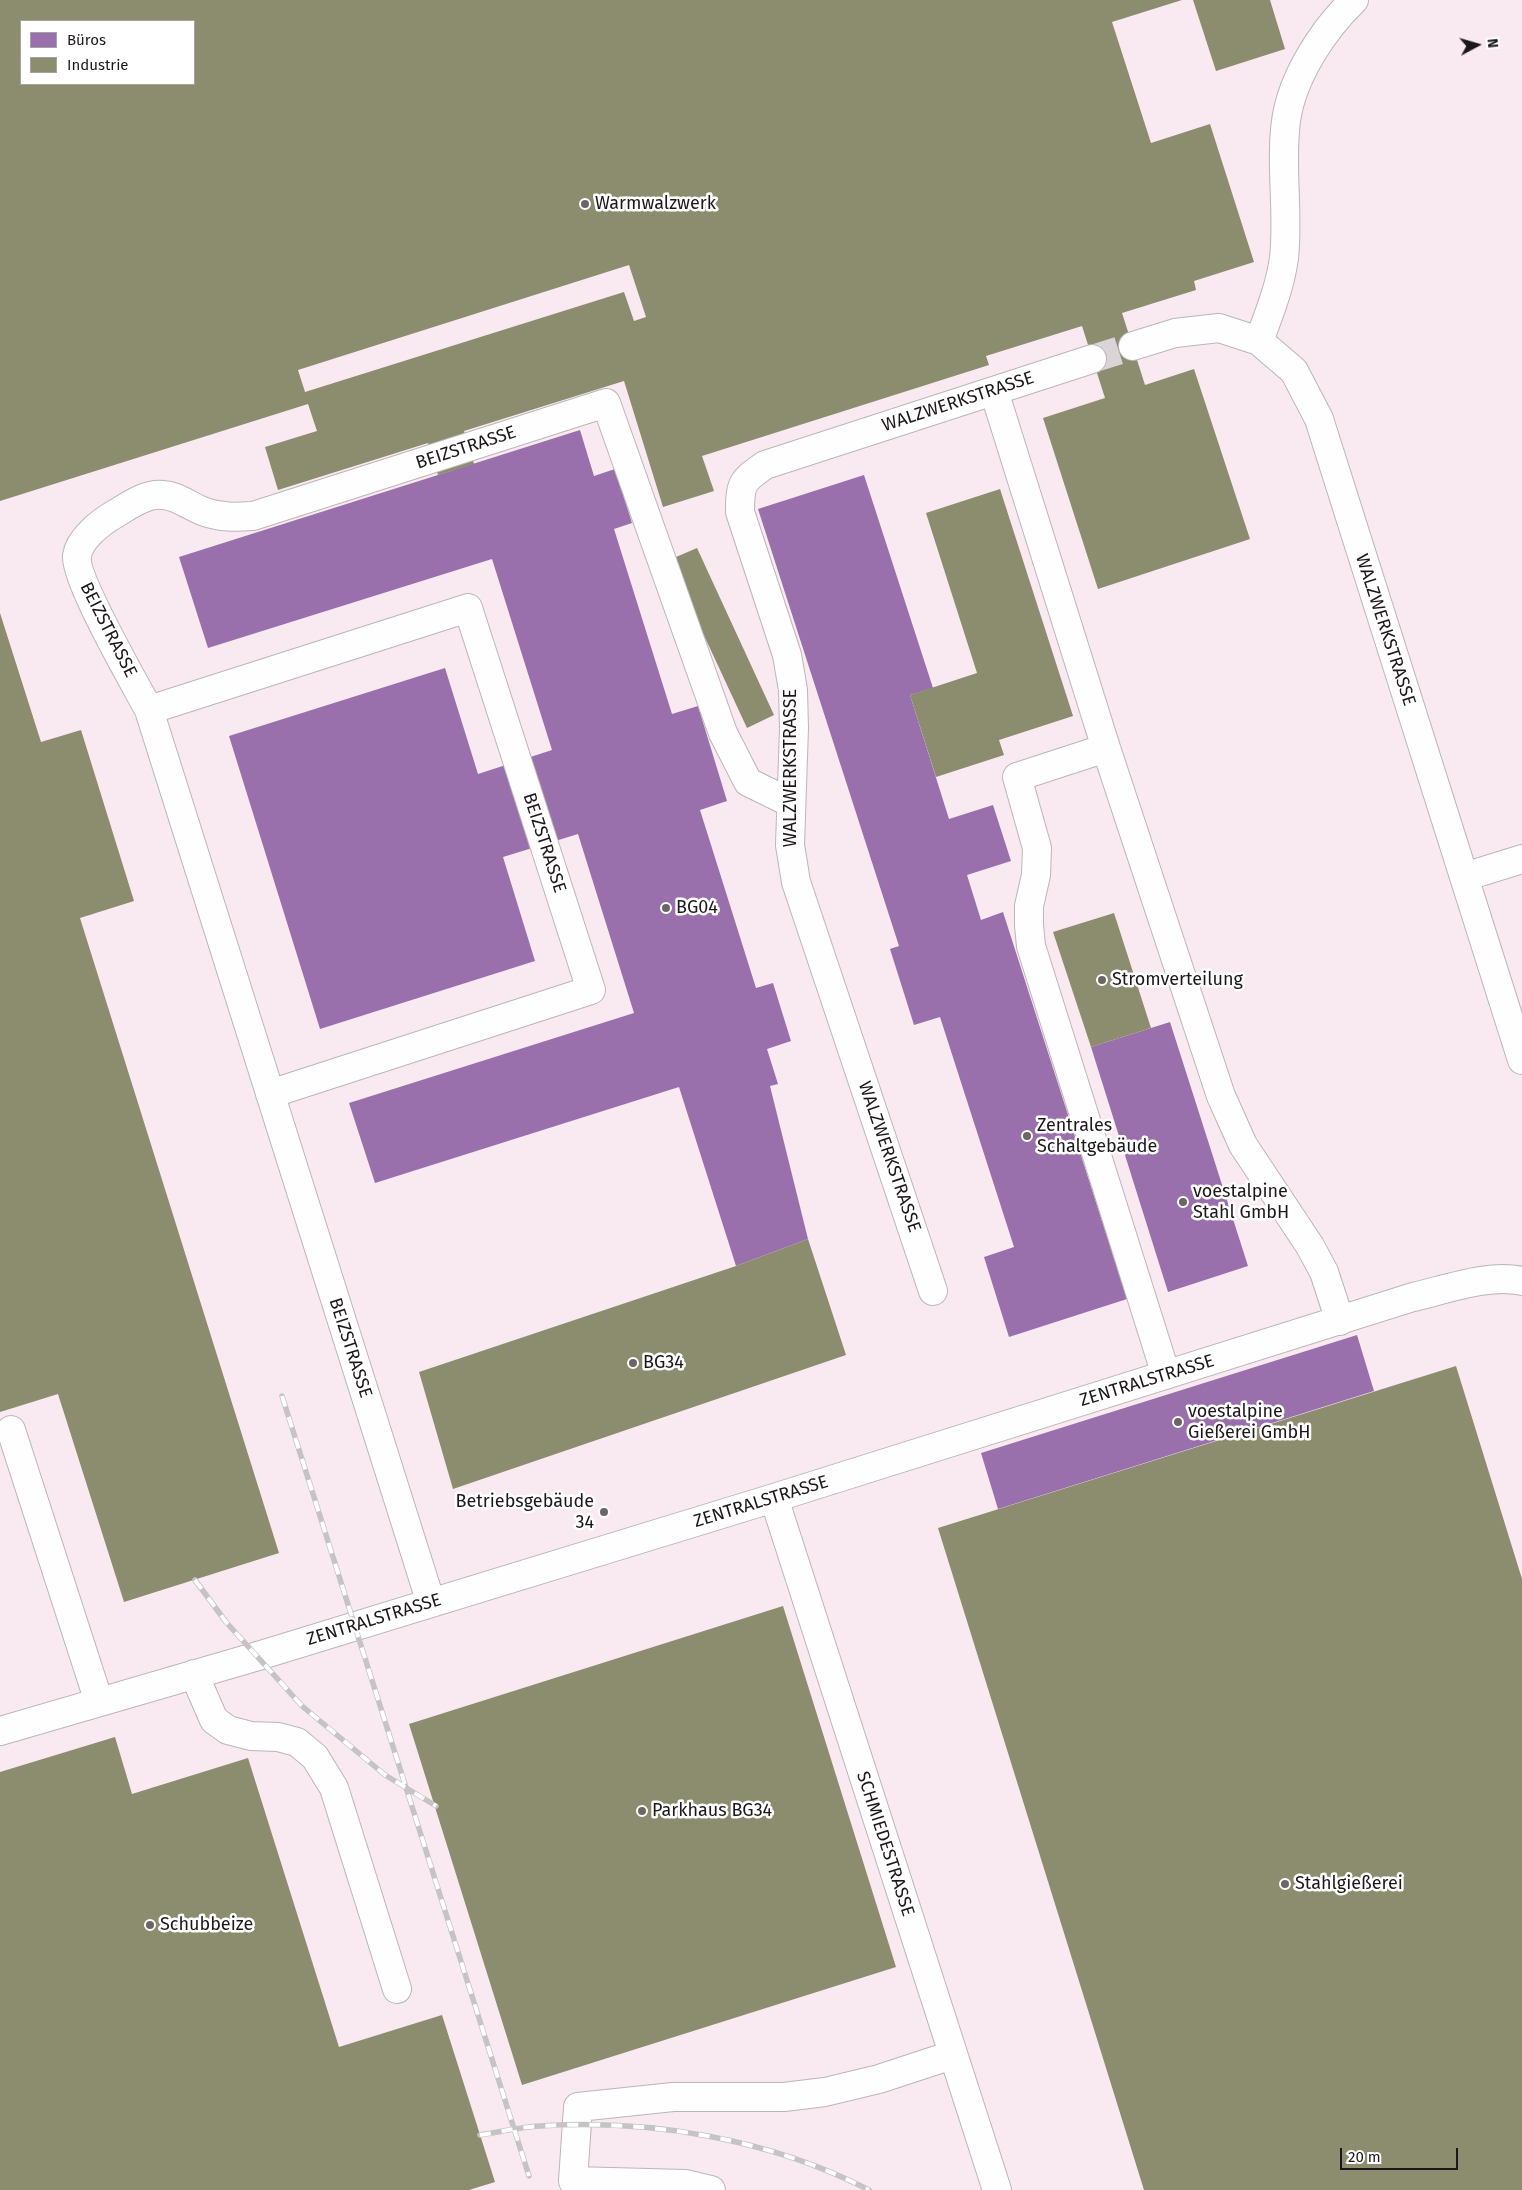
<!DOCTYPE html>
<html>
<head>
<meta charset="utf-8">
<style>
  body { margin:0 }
  #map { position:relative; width:1522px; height:2190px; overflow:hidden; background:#fbf5f8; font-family:"Fira Sans",sans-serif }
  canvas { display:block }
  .legend { position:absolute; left:20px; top:20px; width:175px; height:65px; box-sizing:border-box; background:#fff; border:1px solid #a5a2a3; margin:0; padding:6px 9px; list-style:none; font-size:15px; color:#1d171a }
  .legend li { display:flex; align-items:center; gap:10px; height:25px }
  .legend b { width:25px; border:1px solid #a5a2a3 }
  .north { position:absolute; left:1452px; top:20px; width:50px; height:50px; -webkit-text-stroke:4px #fff; paint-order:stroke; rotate:84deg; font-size:14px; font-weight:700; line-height:20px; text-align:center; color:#1d171a }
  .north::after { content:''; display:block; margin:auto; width:18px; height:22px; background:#1d171a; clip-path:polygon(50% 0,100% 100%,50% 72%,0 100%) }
  .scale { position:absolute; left:1340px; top:2148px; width:118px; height:22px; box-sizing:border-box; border:2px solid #1d171a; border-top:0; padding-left:6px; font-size:15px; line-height:18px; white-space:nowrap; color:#1d171a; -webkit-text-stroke:4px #fff; paint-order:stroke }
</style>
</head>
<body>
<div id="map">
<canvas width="1522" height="2190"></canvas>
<ul class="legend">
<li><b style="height:14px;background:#9970ab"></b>Büros</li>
<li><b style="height:14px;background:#8c8c6e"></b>Industrie</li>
</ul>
<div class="north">N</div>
<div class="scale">20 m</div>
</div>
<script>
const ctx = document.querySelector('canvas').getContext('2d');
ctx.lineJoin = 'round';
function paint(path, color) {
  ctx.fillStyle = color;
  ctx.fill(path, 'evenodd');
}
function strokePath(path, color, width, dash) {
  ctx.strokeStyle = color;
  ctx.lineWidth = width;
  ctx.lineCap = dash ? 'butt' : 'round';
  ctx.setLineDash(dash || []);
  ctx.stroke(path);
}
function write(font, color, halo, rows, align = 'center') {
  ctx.font = font + ' "Fira Sans",sans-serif';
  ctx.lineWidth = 5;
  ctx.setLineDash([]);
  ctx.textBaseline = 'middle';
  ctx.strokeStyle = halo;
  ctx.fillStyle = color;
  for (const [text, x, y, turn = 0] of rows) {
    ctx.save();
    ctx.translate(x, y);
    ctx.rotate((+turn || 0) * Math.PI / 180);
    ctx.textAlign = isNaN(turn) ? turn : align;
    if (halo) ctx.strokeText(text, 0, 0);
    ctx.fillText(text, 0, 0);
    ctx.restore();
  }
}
paint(new Path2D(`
  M 0,0 L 1522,0 L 1522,2190 L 0,2190 ZM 21,21 L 194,21 L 194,84 L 21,84 Z`), '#f9e9f1');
paint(new Path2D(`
  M 580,430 L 594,476 L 615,469 L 632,523 L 614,529 L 672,714 L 698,706 L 727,801 L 700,810 L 756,988 L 773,983 L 791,1041 L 767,1049 L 778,1084 L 770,1086 L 808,1239 L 736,1266 L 679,1087 L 375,1183 L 349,1103 L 634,1013 L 578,834 L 503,857 L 535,961 L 320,1029 L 229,736 L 445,668 L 478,774 L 552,750 L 492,559 L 208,648 L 179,557 Z
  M 864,475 L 933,688 L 910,695 L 949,819 L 993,805 L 1011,861 L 967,875 L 981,920 L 1003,912 L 1127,1299 L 1009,1337 L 984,1257 L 1014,1247 L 940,1017 L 914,1025 L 890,949 L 899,946 L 758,509 Z
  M 1170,1022 L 1248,1266 L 1168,1292 L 1091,1047 Z
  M 1357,1335 L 1374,1391 L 998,1509 L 981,1453 Z`), '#9970ab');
paint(new Path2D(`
  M 0,0 L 1182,0 L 1112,22 L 1151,143 L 1210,124 L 1254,262 L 1194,281 L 1196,290 L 1122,313 L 1145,385 L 1194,369 L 1250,539 L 1098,589 L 1043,418 L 1105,398 L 1082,326 L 986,356 L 989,365 L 702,456 L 714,491 L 663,507 L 624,381 L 464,431 L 474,464 L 438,475 L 428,443 L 278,490 L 265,447 L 317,431 L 308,404 L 0,501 ZM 21,21 L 194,21 L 194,84 L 21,84 ZM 629,265 L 646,317 L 634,321 L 624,292 L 305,392 L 298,370 Z
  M 1193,0 L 1270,0 L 1285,49 L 1216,71 Z
  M 1000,489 L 1073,716 L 999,740 L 1004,755 L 936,777 L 910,695 L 977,673 L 926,513 Z
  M 697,548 L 774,715 L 747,728 L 669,560 Z
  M 0,613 L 41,742 L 81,730 L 134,901 L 80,918 L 279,1553 L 124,1602 L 58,1394 L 0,1412 Z
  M 1114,913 L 1151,1028 L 1091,1047 L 1053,932 Z
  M 808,1239 L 846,1355 L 453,1489 L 419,1372 L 736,1266 Z
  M 1456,1366 L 1522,1579 L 1522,2190 L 1144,2190 L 938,1528 Z
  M 783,1606 L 896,1967 L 522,2085 L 409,1724 Z
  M 115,1737 L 132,1794 L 248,1758 L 339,2047 L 442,2015 L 495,2182 L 469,2190 L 0,2190 L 0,1772 Z`), '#8c8c6e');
strokePath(new Path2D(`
  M 1092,359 L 1133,346`), '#dad4d7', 28, [28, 14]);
const minor = new Path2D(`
  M 1259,341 C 1269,314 1280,287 1284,258 C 1289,213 1280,166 1286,121 C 1292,77 1323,30 1354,0
  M 1133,346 L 1175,333 L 1219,328 L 1259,341 L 1294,371 L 1319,419 L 1522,1060
  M 994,391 L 1106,748 L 1221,1096 L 1243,1145 L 1310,1246 L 1324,1272 L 1340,1321
  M 149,710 L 468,608 L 591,990 L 270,1094
  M 1106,748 L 1017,777 L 1037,848 L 1036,875 L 1029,906 L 1029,925 L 1031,946 L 1166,1375
  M 1464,877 L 1522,859
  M 933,1291 L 796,882 L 790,845 L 794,728 L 793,690 L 787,655 L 740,512 C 740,483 742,481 765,465 L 1092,359
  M 11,1430 L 99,1702
  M 774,1498 L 997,2190
  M 431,1603 L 149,710 C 135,684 74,578 77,556 C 79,539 101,522 115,514 C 128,506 146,493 163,495 C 179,496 190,507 205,512 C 222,518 236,517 253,516 L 606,403 L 723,733 L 748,782 L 791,803
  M 194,1674 L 214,1720 L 228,1730 L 251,1736 L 278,1737 L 297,1742 L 315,1757 L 334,1788 L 397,1989
  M 0,1731 L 258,1656 L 774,1498 L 1413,1297 C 1444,1290 1491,1273 1522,1281
  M 711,2190 L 686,2184 L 573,2181 L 578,2107 L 673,2097 L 784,2097 L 825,2092 L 879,2079 L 952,2055`);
strokePath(minor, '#bbb6b8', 30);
strokePath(minor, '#fefefe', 28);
const rail = new Path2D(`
  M 282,1396 L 529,2176
  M 195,1580 L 226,1622 L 302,1706 L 385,1775 L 436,1806
  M 480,2135 C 500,2132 520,2127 540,2126 C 651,2119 770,2139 869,2190`);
strokePath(rail, '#c5c3c4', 5.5);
strokePath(rail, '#fff', 4, [11]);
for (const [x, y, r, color] of [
  [585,204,5,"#6b6568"],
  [666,908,5,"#6b6568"],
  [1102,980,5,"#6b6568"],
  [1027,1136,5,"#6b6568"],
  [1183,1202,5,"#6b6568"],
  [633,1363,5,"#6b6568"],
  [1178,1422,5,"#6b6568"],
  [604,1512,5,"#6b6568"],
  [642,1811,5,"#6b6568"],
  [1285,1884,5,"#6b6568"],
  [150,1925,5,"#6b6568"]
]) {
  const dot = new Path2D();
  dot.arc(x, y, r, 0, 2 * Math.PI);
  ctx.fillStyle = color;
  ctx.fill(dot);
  strokePath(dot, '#fff', 2);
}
write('18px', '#1d171a', '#fff', [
  ["Warmwalzwerk",595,204],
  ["BG04",676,908],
  ["Stromverteilung",1112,980],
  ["Zentrales",1037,1126],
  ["Schaltgebäude",1037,1147],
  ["voestalpine",1193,1192],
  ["Stahl GmbH",1193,1213],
  ["BG34",643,1363],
  ["voestalpine",1188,1412],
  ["Gießerei GmbH",1188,1433],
  ["Betriebsgebäude",594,1502,"right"],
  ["34",594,1523,"right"],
  ["Parkhaus BG34",652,1811],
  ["Stahlgießerei",1295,1884],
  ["Schubbeize",160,1925]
], 'left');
write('18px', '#1d171a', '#fff', [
  ["WALZWERKSTRASSE",958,402,-18],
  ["BEIZSTRASSE",466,448,-18],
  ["BEIZSTRASSE",108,630,63],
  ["WALZWERKSTRASSE",1385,630,72],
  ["WALZWERKSTRASSE",791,768,-90],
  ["BEIZSTRASSE",544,843,72],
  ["WALZWERKSTRASSE",889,1157,71],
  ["BEIZSTRASSE",350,1348,72],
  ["ZENTRALSTRASSE",1147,1381,-17],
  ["ZENTRALSTRASSE",761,1502,-17],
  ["ZENTRALSTRASSE",374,1620,-17],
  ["SCHMIEDESTRASSE",885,1844,72]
]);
</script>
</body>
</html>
